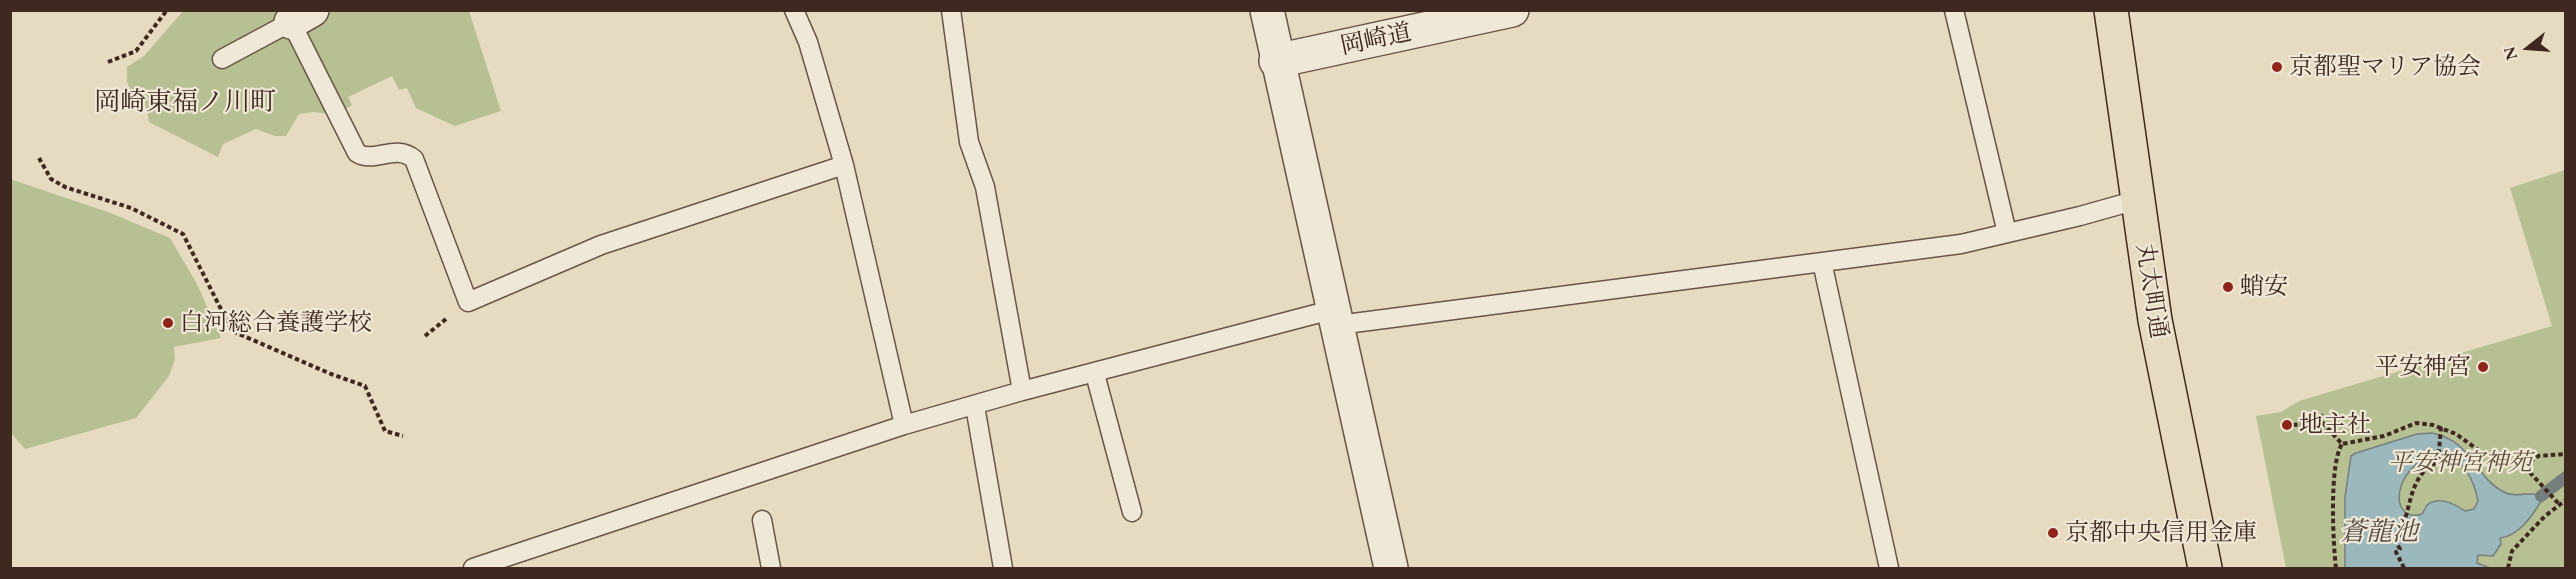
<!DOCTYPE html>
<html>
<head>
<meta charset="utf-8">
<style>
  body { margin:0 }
  #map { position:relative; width:2576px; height:579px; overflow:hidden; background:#e6dbc0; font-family:"EB Garamond",serif }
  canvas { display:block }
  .frame { position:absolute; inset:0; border:12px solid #3f281f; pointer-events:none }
  .north { position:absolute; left:2498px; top:18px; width:60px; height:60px; -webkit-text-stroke:4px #efe8d6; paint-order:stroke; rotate:253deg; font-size:16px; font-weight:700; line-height:24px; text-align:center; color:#3f281f }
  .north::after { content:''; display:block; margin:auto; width:21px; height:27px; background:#3f281f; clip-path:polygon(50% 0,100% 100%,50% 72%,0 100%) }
</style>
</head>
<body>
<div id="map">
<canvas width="2576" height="579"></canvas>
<div class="frame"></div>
<div class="north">N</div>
</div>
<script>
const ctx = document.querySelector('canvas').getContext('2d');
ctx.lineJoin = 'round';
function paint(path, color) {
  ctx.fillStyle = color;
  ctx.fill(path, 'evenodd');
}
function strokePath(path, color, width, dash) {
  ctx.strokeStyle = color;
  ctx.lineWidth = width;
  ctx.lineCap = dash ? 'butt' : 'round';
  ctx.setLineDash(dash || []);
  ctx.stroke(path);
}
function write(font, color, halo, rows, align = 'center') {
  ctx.font = font + ' "EB Garamond","Noto Serif JP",serif';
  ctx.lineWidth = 4.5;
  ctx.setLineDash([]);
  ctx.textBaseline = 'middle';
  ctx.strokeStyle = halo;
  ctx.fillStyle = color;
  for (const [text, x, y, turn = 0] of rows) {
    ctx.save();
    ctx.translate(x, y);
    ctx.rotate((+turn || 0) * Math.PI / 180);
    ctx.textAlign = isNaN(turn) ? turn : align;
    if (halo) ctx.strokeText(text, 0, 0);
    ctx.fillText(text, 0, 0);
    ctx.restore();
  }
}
paint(new Path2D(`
  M 183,11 L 469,11 L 501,111 L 455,126 L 416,108 L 407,88 L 399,90 L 392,76 L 348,97 L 352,105 L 337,115 L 313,112 L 299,114 L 286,136 L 275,136 L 256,129 L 223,144 L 218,157 L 149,122 L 146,107 L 132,94 L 127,82 L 127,67 L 144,56 Z
  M 2565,170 L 2565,568 L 2286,568 L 2256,416 L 2281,412 L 2299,401 L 2552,326 L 2510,188 Z
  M 10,179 L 108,212 L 170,238 L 197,284 L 221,338 L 174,347 L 175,359 L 169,376 L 136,418 L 25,449 L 11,433 Z`), '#b6c092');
const water = new Path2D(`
  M 2432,433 C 2473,441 2474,477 2504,492 C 2516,499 2530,490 2541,496 L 2542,500 C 2532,516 2519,536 2500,538 L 2501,544 L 2493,556 L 2478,555 L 2477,563 L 2490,568 L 2345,568 L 2345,497 L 2351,456 L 2356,453 L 2417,434 ZM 2438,453 C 2462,456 2474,479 2478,501 L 2474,509 L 2465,511 C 2453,503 2439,496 2427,505 L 2422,514 C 2388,524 2391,466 2438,453 Z`);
paint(water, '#9bb8bd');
strokePath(water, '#767e7e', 1.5);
strokePath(new Path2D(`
  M 2541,496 L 2566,477`), '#767e7e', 12);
const service = new Path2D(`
  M 794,10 L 808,42 L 844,165 L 904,425
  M 951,10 L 969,142 L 985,187 L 1022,391
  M 1954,10 L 2007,233
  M 222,59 L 291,22 L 357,153 C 374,164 395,143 414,159 L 468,302 L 601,245 L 844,165
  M 1822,262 L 1889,568
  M 1338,325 L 1961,244 L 2080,216 L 2137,200
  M 1095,374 L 1132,512
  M 975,406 L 1003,568
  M 762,520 L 771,568
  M 473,568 L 904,425 L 1022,391 L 1335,309`);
const minor = new Path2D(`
  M 1267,10 L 1391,568
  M 291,22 L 312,10`);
const tertiary = new Path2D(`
  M 1276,61 L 1512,10`);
const primary = new Path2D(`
  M 2111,10 L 2155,320 L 2205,568`);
strokePath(service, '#695547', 21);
strokePath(minor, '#695547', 36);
strokePath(tertiary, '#695547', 36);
strokePath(primary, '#3f281f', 36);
strokePath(new Path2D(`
  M 108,62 L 136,51 L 167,10
  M 39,158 L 51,179 L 65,187 L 131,208 L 183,234 L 232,331 L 331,374 L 365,386 L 385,431 L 403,436
  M 425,336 L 446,319
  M 2321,414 L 2322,422
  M 2293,425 L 2322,422 L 2342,444 L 2384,436 L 2416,423 L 2433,425 L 2456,434 L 2481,452 L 2524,466 L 2559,504
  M 2524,466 L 2538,456 L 2566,454
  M 2336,568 C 2333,543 2329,465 2342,444
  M 2404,568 L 2396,552 L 2400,549 L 2396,542 L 2400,535 L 2399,525 L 2404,522 C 2412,499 2412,473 2438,462 L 2441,427
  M 2508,568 L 2512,551 L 2545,516 L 2566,500`), '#3f281f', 4, [4.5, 3]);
strokePath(service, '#efe8d6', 18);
strokePath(minor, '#efe8d6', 33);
strokePath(tertiary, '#efe8d6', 33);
strokePath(primary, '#e6dbc0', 33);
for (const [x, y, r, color] of [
  [2277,67,6,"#8f2418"],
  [2228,287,6,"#8f2418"],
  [168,323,6,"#8f2418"],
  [2483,367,6,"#8f2418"],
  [2287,425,6,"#8f2418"],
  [2053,533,6,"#8f2418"]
]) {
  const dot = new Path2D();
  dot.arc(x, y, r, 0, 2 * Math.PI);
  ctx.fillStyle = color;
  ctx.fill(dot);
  strokePath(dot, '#efe8d6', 2);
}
write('24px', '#3f281f', '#efe8d6', [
  ["岡崎道",1376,40,-12],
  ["丸太町通",2151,291,81]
]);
write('24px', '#3f281f', '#efe8d6', [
  ["京都聖マリア協会",2289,67],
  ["蛸安",2240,287],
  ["白河総合養護学校",180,323],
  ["平安神宮",2471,367,"right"],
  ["地主社",2299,425],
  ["京都中央信用金庫",2065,533]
], 'left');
write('italic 24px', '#5d4e3c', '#efe8d6', [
  ["平安神宮神苑",2460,463]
]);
write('26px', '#3f281f', '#efe8d6', [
  ["岡崎東福ノ川町",185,103]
]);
write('italic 26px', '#564c46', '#efe8d6', [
  ["蒼龍池",2379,533]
]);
</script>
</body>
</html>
